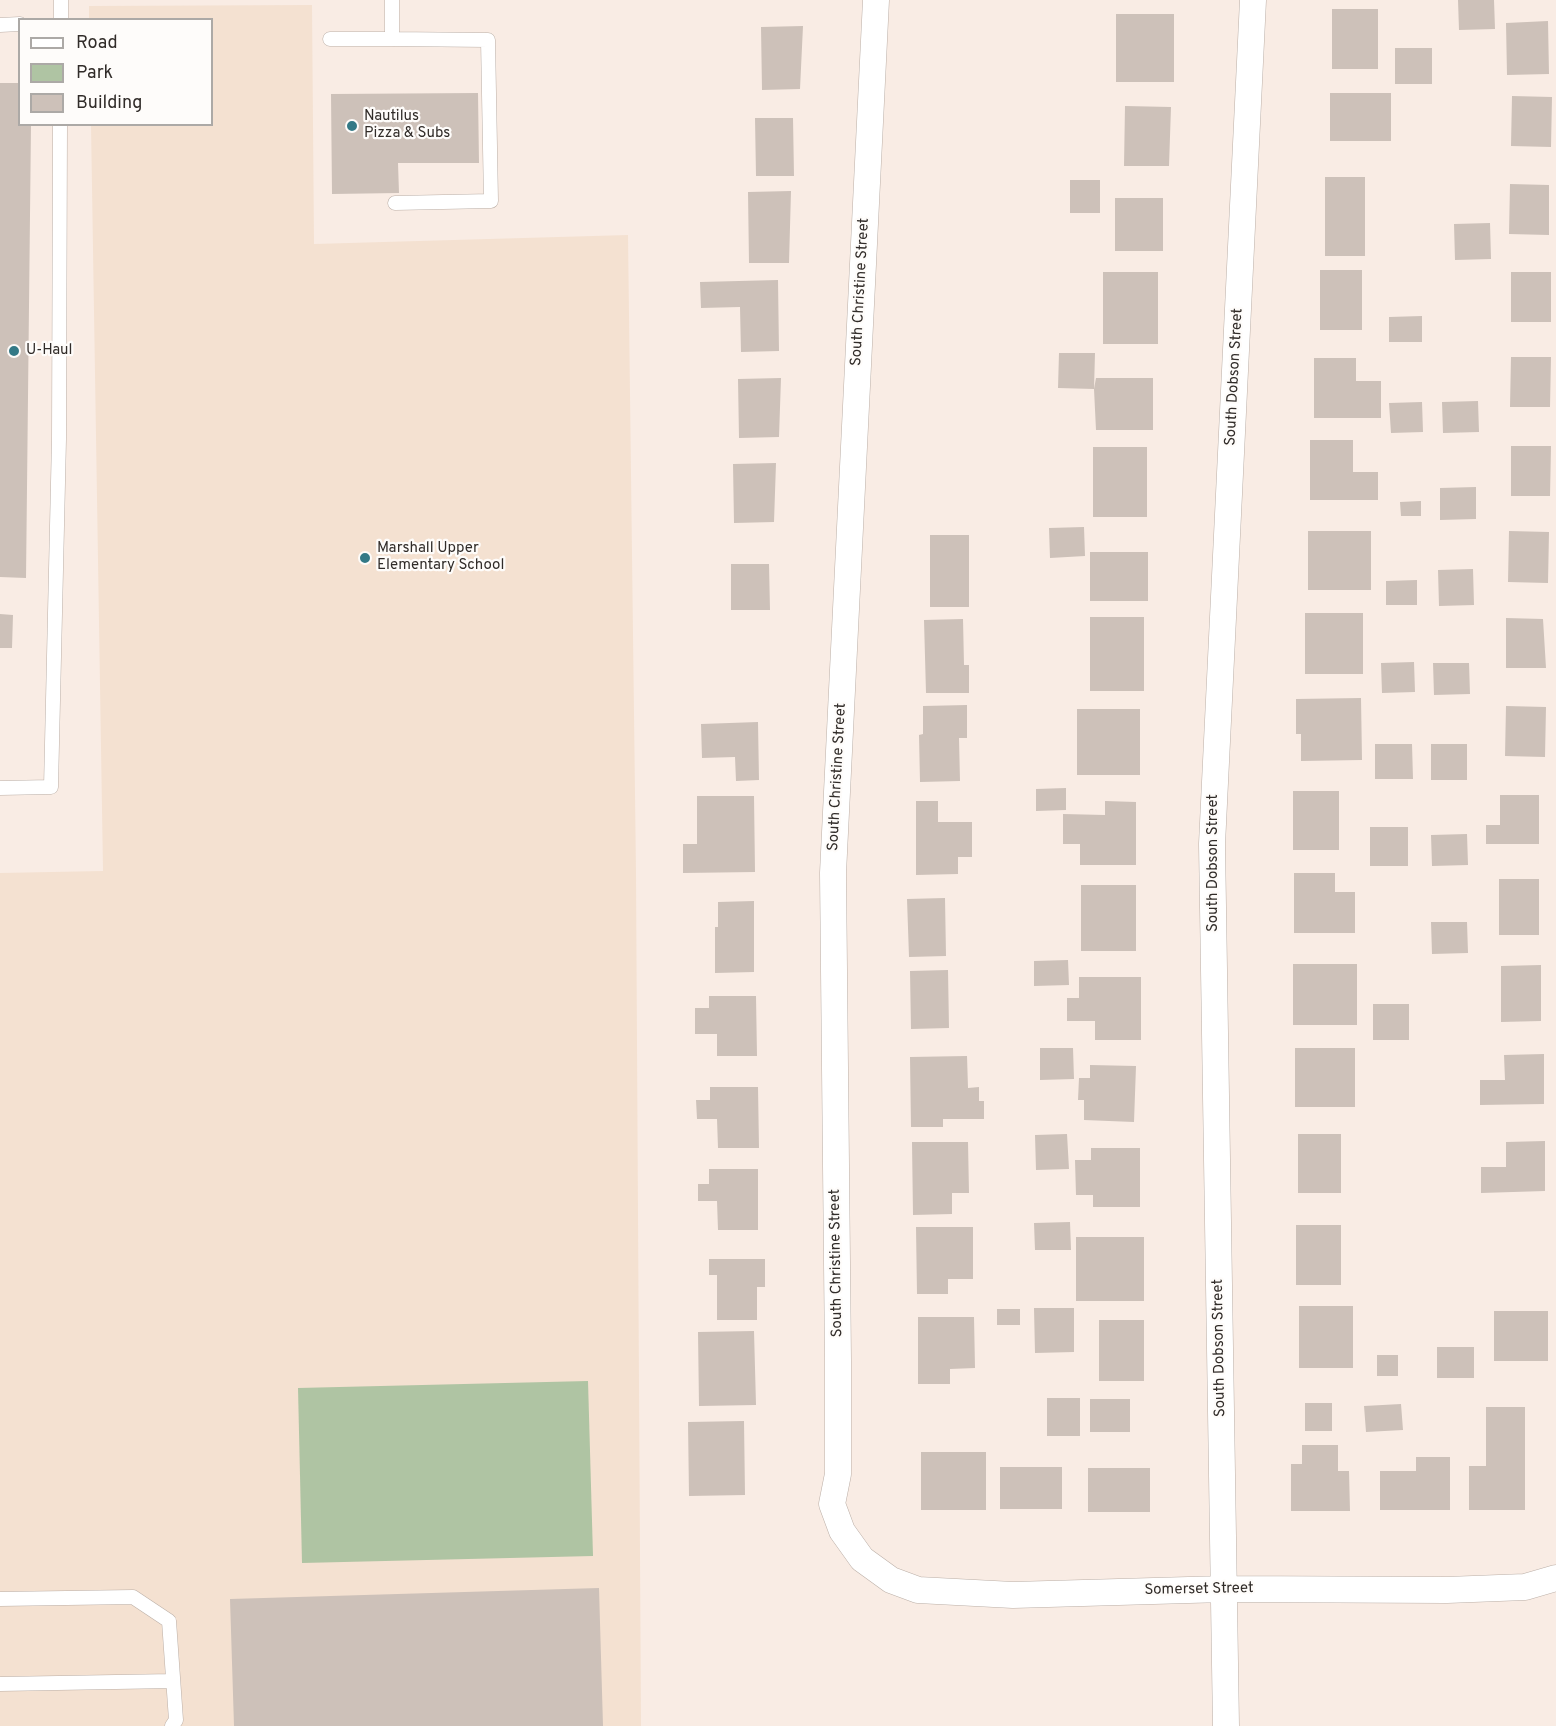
<!DOCTYPE html>
<html>
<head>
<meta charset="utf-8">
<style>
  body { margin:0 }
  #map { position:relative; width:1556px; height:1726px; overflow:hidden; background:#f9ece4; font-family:Overpass,sans-serif }
  canvas { display:block }
  .legend { position:absolute; left:18px; top:18px; width:195px; height:108px; box-sizing:border-box; background:#fefcfa; border:2px solid #aca9a6; margin:0; padding:8px 10px; list-style:none; font-size:18px; color:#312c29 }
  .legend li { display:flex; align-items:center; gap:12px; height:30px }
  .legend b { width:30px; border:2px solid #aca9a6 }
</style>
</head>
<body>
<div id="map">
<canvas width="1556" height="1726"></canvas>
<ul class="legend">
<li><b style="height:8px;background:#fff"></b>Road</li>
<li><b style="height:16px;background:#afc4a3"></b>Park</li>
<li><b style="height:16px;background:#cdc1b9"></b>Building</li>
</ul>
</div>
<script>
const ctx = document.querySelector('canvas').getContext('2d');
ctx.lineJoin = 'round';
function paint(path, color) {
  ctx.fillStyle = color;
  ctx.fill(path, 'evenodd');
}
function strokePath(path, color, width, dash) {
  ctx.strokeStyle = color;
  ctx.lineWidth = width;
  ctx.lineCap = dash ? 'butt' : 'round';
  ctx.setLineDash(dash || []);
  ctx.stroke(path);
}
function write(font, color, halo, rows, align = 'center') {
  ctx.font = font + ' Overpass,sans-serif';
  ctx.lineWidth = 4.5;
  ctx.setLineDash([]);
  ctx.textBaseline = 'middle';
  ctx.strokeStyle = halo;
  ctx.fillStyle = color;
  for (const [text, x, y, turn = 0] of rows) {
    ctx.save();
    ctx.translate(x, y);
    ctx.rotate((+turn || 0) * Math.PI / 180);
    ctx.textAlign = isNaN(turn) ? turn : align;
    if (halo) ctx.strokeText(text, 0, 0);
    ctx.fillText(text, 0, 0);
    ctx.restore();
  }
}
paint(new Path2D(`
  M 312,5 L 314,244 L 628,235 L 636,873 L 641,1726 L 0,1726 L 0,873 L 103,871 L 91,125 L 212,124 L 212,20 L 89,19 L 89,6 Z`), '#f4e1d1');
paint(new Path2D(`
  M 588,1381 L 593,1556 L 302,1563 L 298,1388 Z`), '#afc4a3');
paint(new Path2D(`
  M 1458,0 L 1494,0 L 1495,29 L 1459,30 Z
  M 1332,9 L 1378,9 L 1378,69 L 1332,69 Z
  M 1116,14 L 1174,14 L 1174,82 L 1116,82 Z
  M 1548,21 L 1549,74 L 1507,75 L 1506,23 Z
  M 803,26 L 800,89 L 762,90 L 761,27 Z
  M 1395,48 L 1432,48 L 1432,84 L 1395,84 Z
  M 0,83 L 20,83 L 20,124 L 31,124 L 26,578 L 0,577 Z
  M 478,93 L 479,163 L 398,163 L 399,193 L 332,194 L 331,94 Z
  M 1330,93 L 1391,93 L 1391,141 L 1330,141 Z
  M 1512,96 L 1552,97 L 1551,147 L 1511,146 Z
  M 1125,106 L 1171,107 L 1169,166 L 1124,166 Z
  M 755,118 L 793,118 L 794,176 L 756,176 Z
  M 1325,177 L 1365,177 L 1365,256 L 1325,256 Z
  M 1070,180 L 1100,180 L 1100,213 L 1070,213 Z
  M 1510,184 L 1549,185 L 1549,235 L 1509,234 Z
  M 791,191 L 789,263 L 749,263 L 748,192 Z
  M 1115,198 L 1163,198 L 1163,251 L 1115,251 Z
  M 1490,223 L 1491,259 L 1455,260 L 1454,224 Z
  M 1320,270 L 1362,270 L 1362,330 L 1320,330 Z
  M 1103,272 L 1158,272 L 1158,344 L 1103,344 Z
  M 1511,272 L 1551,272 L 1551,322 L 1511,322 Z
  M 778,280 L 779,351 L 741,352 L 740,307 L 701,308 L 700,282 Z
  M 1422,316 L 1422,342 L 1389,342 L 1389,317 Z
  M 1059,353 L 1095,353 L 1094,389 L 1096,378 L 1153,378 L 1153,430 L 1096,430 L 1094,389 L 1058,388 Z
  M 1511,357 L 1551,357 L 1550,407 L 1510,407 Z
  M 1314,358 L 1356,358 L 1356,381 L 1381,381 L 1381,418 L 1314,418 Z
  M 781,378 L 779,437 L 739,438 L 738,379 Z
  M 1478,401 L 1479,432 L 1443,433 L 1442,402 Z
  M 1422,402 L 1423,432 L 1391,433 L 1389,403 Z
  M 1310,440 L 1353,440 L 1353,472 L 1378,472 L 1378,500 L 1310,500 Z
  M 1511,446 L 1551,446 L 1550,496 L 1511,496 Z
  M 1093,447 L 1147,447 L 1147,517 L 1093,517 Z
  M 776,463 L 774,522 L 734,523 L 733,464 Z
  M 1476,487 L 1476,519 L 1440,520 L 1440,488 Z
  M 1421,501 L 1421,516 L 1401,516 L 1400,502 Z
  M 1084,527 L 1085,556 L 1050,558 L 1049,528 Z
  M 1308,531 L 1371,531 L 1371,590 L 1308,590 Z
  M 1509,531 L 1549,532 L 1548,583 L 1508,582 Z
  M 930,535 L 969,535 L 969,607 L 930,607 Z
  M 1090,552 L 1148,552 L 1148,601 L 1090,601 Z
  M 731,564 L 769,564 L 770,610 L 731,610 Z
  M 1473,569 L 1474,605 L 1439,606 L 1438,570 Z
  M 1417,580 L 1417,605 L 1386,605 L 1386,581 Z
  M 1305,613 L 1363,613 L 1363,674 L 1305,674 Z
  M 0,614 L 13,615 L 12,648 L 0,648 Z
  M 1090,617 L 1144,617 L 1144,691 L 1090,691 Z
  M 1506,618 L 1543,619 L 1546,668 L 1506,668 Z
  M 963,619 L 964,665 L 969,665 L 969,693 L 926,693 L 924,620 Z
  M 1414,662 L 1415,692 L 1382,693 L 1381,663 Z
  M 1433,663 L 1469,663 L 1470,694 L 1434,695 Z
  M 1361,698 L 1362,760 L 1301,761 L 1301,734 L 1296,734 L 1296,699 Z
  M 967,705 L 967,738 L 959,738 L 960,781 L 920,782 L 919,735 L 923,734 L 923,706 Z
  M 1506,706 L 1546,707 L 1545,757 L 1505,756 Z
  M 1077,709 L 1140,709 L 1140,775 L 1077,775 Z
  M 758,722 L 759,780 L 736,781 L 735,757 L 702,758 L 701,724 Z
  M 1375,744 L 1412,744 L 1413,779 L 1375,779 Z
  M 1431,744 L 1467,744 L 1467,780 L 1431,780 Z
  M 1066,788 L 1066,810 L 1036,811 L 1036,789 Z
  M 1293,791 L 1339,791 L 1339,850 L 1293,850 Z
  M 1500,795 L 1539,795 L 1539,844 L 1486,844 L 1486,825 L 1500,825 Z
  M 697,796 L 754,796 L 755,872 L 683,873 L 683,844 L 697,844 Z
  M 916,801 L 938,801 L 938,822 L 972,822 L 972,857 L 958,857 L 958,874 L 916,875 Z
  M 1105,801 L 1136,802 L 1136,865 L 1080,865 L 1080,844 L 1063,844 L 1063,814 L 1105,815 Z
  M 1370,827 L 1408,827 L 1408,866 L 1370,866 Z
  M 1467,834 L 1468,865 L 1432,866 L 1431,835 Z
  M 1294,873 L 1335,873 L 1335,892 L 1355,892 L 1355,933 L 1294,933 Z
  M 1499,879 L 1539,879 L 1539,935 L 1499,935 Z
  M 1081,885 L 1136,885 L 1136,951 L 1081,951 Z
  M 945,898 L 946,956 L 909,957 L 907,899 Z
  M 754,901 L 754,972 L 715,973 L 715,927 L 718,927 L 718,902 Z
  M 1431,922 L 1467,922 L 1468,953 L 1432,954 Z
  M 1068,960 L 1069,985 L 1034,986 L 1034,961 Z
  M 1293,964 L 1357,964 L 1357,1025 L 1293,1025 Z
  M 1541,965 L 1541,1021 L 1501,1022 L 1501,966 Z
  M 948,970 L 949,1028 L 911,1029 L 910,971 Z
  M 1079,977 L 1141,977 L 1141,1040 L 1095,1040 L 1095,1021 L 1067,1021 L 1067,998 L 1079,998 Z
  M 709,996 L 756,996 L 757,1056 L 717,1056 L 717,1034 L 695,1034 L 695,1008 L 709,1008 Z
  M 1373,1004 L 1409,1004 L 1409,1040 L 1373,1040 Z
  M 1040,1048 L 1073,1048 L 1074,1079 L 1040,1080 Z
  M 1295,1048 L 1355,1048 L 1355,1107 L 1295,1107 Z
  M 1544,1054 L 1544,1104 L 1480,1105 L 1480,1080 L 1505,1080 L 1504,1055 Z
  M 967,1056 L 968,1088 L 979,1087 L 979,1101 L 984,1101 L 984,1119 L 943,1119 L 943,1127 L 911,1127 L 910,1057 Z
  M 1090,1065 L 1136,1066 L 1134,1122 L 1084,1120 L 1084,1100 L 1078,1100 L 1079,1078 L 1090,1078 Z
  M 710,1087 L 758,1087 L 759,1148 L 718,1148 L 717,1119 L 697,1119 L 696,1100 L 710,1100 Z
  M 1067,1134 L 1069,1169 L 1036,1170 L 1035,1135 Z
  M 1298,1134 L 1341,1134 L 1341,1193 L 1298,1193 Z
  M 1545,1141 L 1545,1191 L 1481,1193 L 1481,1167 L 1506,1167 L 1506,1142 Z
  M 912,1142 L 968,1142 L 969,1193 L 952,1193 L 952,1214 L 913,1215 Z
  M 1091,1148 L 1140,1148 L 1140,1207 L 1093,1207 L 1093,1195 L 1076,1195 L 1075,1160 L 1091,1160 Z
  M 709,1169 L 758,1169 L 758,1230 L 718,1230 L 717,1201 L 698,1201 L 698,1184 L 709,1184 Z
  M 1070,1222 L 1071,1250 L 1035,1250 L 1034,1223 Z
  M 1296,1225 L 1341,1225 L 1341,1285 L 1296,1285 Z
  M 916,1227 L 973,1227 L 973,1279 L 948,1279 L 948,1294 L 917,1294 Z
  M 1076,1237 L 1144,1237 L 1144,1301 L 1076,1301 Z
  M 709,1259 L 765,1259 L 765,1287 L 757,1287 L 757,1320 L 717,1320 L 717,1275 L 709,1275 Z
  M 1299,1306 L 1353,1306 L 1353,1368 L 1299,1368 Z
  M 1034,1308 L 1074,1308 L 1074,1352 L 1035,1353 Z
  M 997,1309 L 1020,1309 L 1020,1325 L 997,1325 Z
  M 1494,1311 L 1548,1311 L 1548,1361 L 1494,1361 Z
  M 918,1317 L 974,1317 L 975,1368 L 950,1369 L 950,1384 L 918,1384 Z
  M 1099,1320 L 1144,1320 L 1144,1381 L 1099,1381 Z
  M 754,1331 L 756,1405 L 699,1406 L 698,1332 Z
  M 1437,1347 L 1474,1347 L 1474,1378 L 1437,1378 Z
  M 1377,1355 L 1398,1355 L 1398,1376 L 1377,1376 Z
  M 1047,1398 L 1080,1398 L 1080,1436 L 1047,1436 Z
  M 1090,1399 L 1130,1399 L 1130,1432 L 1090,1432 Z
  M 1305,1403 L 1332,1403 L 1332,1431 L 1305,1431 Z
  M 1401,1404 L 1403,1430 L 1366,1432 L 1364,1406 Z
  M 1486,1407 L 1525,1407 L 1525,1510 L 1469,1510 L 1469,1466 L 1486,1466 Z
  M 744,1421 L 745,1495 L 689,1496 L 688,1422 Z
  M 1302,1445 L 1338,1445 L 1338,1471 L 1349,1471 L 1350,1511 L 1291,1511 L 1291,1464 L 1302,1464 Z
  M 921,1452 L 986,1452 L 986,1510 L 921,1510 Z
  M 1416,1457 L 1450,1457 L 1450,1510 L 1380,1510 L 1380,1471 L 1416,1471 Z
  M 1000,1467 L 1062,1467 L 1062,1509 L 1000,1509 Z
  M 1088,1468 L 1150,1468 L 1150,1512 L 1088,1512 Z
  M 599,1588 L 603,1726 L 234,1726 L 230,1599 Z`), '#cdc1b9');
const lane = new Path2D(`
  M 392,0 L 392,39 L 488,40 L 491,201 L 395,203
  M 61,20 L 61,0
  M 0,25 L 20,24
  M 330,39 L 392,39
  M 0,788 L 51,787 L 59,439 L 60,124
  M 0,1599 L 133,1597 L 169,1621 L 176,1720 L 172,1726
  M 0,1684 L 173,1681`);
const street = new Path2D(`
  M 876,0 L 833,873 L 838,1360 L 838,1474 L 832,1504 L 842,1531 L 862,1559 L 891,1580 L 918,1590 L 1013,1595 L 1224,1589 L 1447,1590 L 1525,1587 L 1556,1578
  M 1226,1726 L 1212,844 L 1253,0`);
strokePath(lane, '#bbafa7', 15);
strokePath(street, '#bbafa7', 27);
strokePath(lane, '#fff', 14);
strokePath(street, '#fff', 26);
for (const [x, y, r, color] of [
  [352,126,6,"#337986"],
  [14,351,6,"#337986"],
  [365,558,6,"#337986"]
]) {
  const dot = new Path2D();
  dot.arc(x, y, r, 0, 2 * Math.PI);
  ctx.fillStyle = color;
  ctx.fill(dot);
  strokePath(dot, '#fefcfa', 2);
}
write('15px', '#312c29', '#fefcfa', [
  ["Nautilus",364,117],
  ["Pizza & Subs",364,134],
  ["U-Haul",26,351],
  ["Marshall Upper",377,549],
  ["Elementary School",377,566]
], 'left');
write('15px', '#312c29', '#fefcfa', [
  ["South Christine Street",861,292,-87],
  ["South Dobson Street",1235,377,-87],
  ["South Christine Street",838,777,-87],
  ["South Dobson Street",1214,863,-90],
  ["South Christine Street",837,1263,-91],
  ["South Dobson Street",1220,1348,-91],
  ["Somerset Street",1199,1590,-1]
]);
</script>
</body>
</html>
